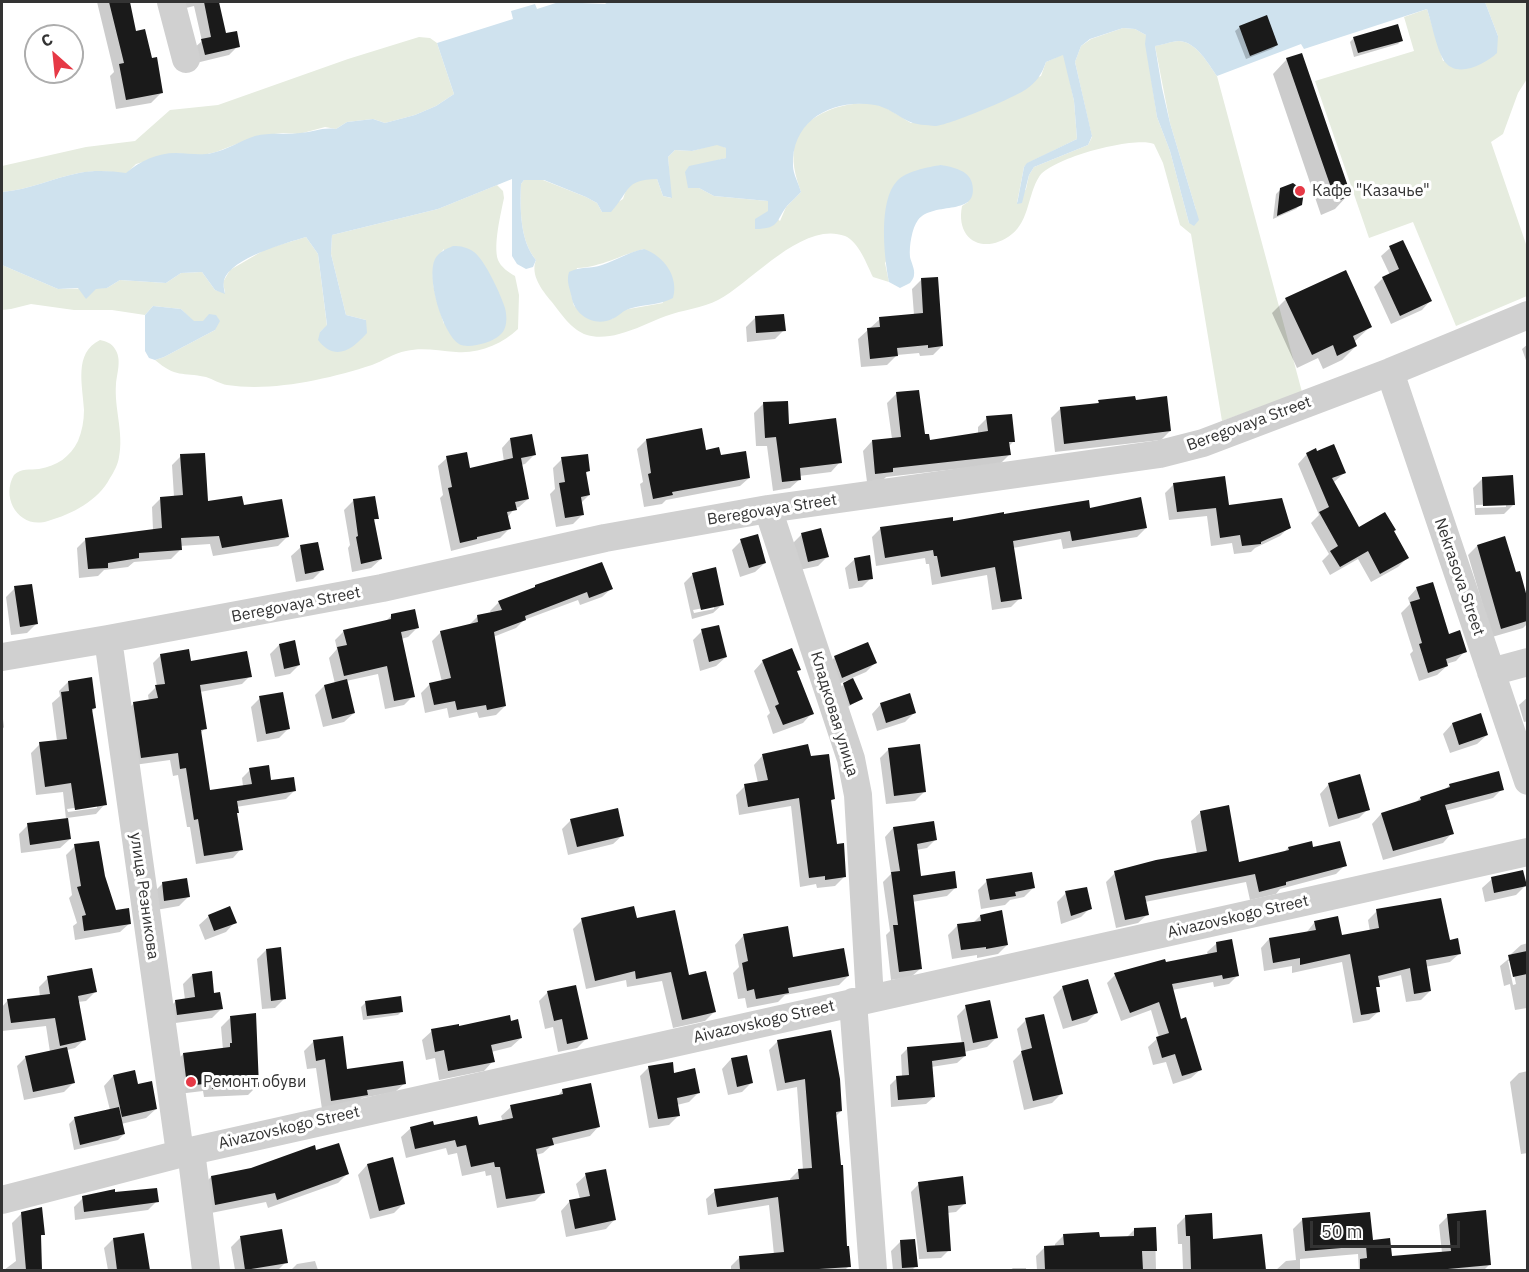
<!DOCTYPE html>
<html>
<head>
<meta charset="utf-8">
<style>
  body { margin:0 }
  #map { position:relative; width:1529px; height:1272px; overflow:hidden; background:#fff; font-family:"IBM Plex Sans",sans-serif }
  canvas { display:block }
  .frame { position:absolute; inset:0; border:3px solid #333; pointer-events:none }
  .north { position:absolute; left:24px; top:24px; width:60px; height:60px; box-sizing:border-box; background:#fff; border:2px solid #adadad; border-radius:50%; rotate:333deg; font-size:16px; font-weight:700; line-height:24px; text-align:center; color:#333 }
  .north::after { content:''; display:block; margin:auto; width:21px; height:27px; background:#e63946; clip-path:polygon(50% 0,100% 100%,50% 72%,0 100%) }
  .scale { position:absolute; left:1310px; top:1221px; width:150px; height:27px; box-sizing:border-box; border:3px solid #333; border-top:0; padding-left:8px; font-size:18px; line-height:21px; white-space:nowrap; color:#333; -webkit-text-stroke:4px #fff; paint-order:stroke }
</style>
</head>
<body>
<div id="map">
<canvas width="1529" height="1272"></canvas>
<div class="frame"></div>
<div class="north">С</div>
<div class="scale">50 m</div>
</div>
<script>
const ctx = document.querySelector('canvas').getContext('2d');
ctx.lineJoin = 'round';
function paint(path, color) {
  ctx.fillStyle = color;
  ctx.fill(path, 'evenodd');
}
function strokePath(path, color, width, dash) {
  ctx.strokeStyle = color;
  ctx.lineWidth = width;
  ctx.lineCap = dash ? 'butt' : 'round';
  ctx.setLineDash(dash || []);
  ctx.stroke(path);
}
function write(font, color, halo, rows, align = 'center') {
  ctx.font = font + ' "IBM Plex Sans",sans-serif';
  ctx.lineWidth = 6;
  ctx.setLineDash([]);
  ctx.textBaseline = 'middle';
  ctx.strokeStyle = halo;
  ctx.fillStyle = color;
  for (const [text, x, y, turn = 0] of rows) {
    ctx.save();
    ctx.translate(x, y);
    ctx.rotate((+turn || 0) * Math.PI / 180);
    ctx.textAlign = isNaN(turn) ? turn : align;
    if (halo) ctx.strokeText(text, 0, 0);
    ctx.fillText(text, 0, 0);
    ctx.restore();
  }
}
paint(new Path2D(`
  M 1485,2 L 1527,2 L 1527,79 L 1518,93 L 1503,134 L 1491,142 L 1527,247 L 1527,296 L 1456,326 L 1413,222 L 1369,238 L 1315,81 L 1414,51 L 1404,17 L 1427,9 L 1443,61 L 1498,36 Z
  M 1123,28 L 1135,29 L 1146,35 L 1146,44 L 1157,117 L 1170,151 L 1189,223 L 1196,210 L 1170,123 L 1155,46 C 1162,45 1172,41 1179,41 C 1197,42 1208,64 1217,76 L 1302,392 L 1222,421 L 1191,234 L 1180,225 L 1163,163 L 1154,144 C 1134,136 1051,158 1039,177 C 1028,194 1029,221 1012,234 C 986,255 955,242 962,206 L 968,202 L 941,165 L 885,263 L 889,282 L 873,277 C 867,265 859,242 845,236 C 803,220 752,282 718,300 C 703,308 682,310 666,316 C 650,322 635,330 619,334 C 609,337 596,338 587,335 C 571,330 561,313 551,301 C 542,290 530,275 536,260 C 520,241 520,209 521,184 L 524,180 L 543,180 L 586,197 L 597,203 L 602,212 L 623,199 L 627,187 L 639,179 L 657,179 L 663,196 L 671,198 L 668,157 L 675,150 L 692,151 L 717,144 L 726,148 L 726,158 L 711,162 L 699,188 L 714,196 L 768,201 L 769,211 L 780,221 L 786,207 L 801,192 C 795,175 791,160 795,142 C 803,113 852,98 878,105 C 889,108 901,117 911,123 L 1041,76 L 1046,62 L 1064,54 L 1074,101 L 1077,139 L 1028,163 L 1024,167 L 1017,203 L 1026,189 L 1029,175 L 1034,167 L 1088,145 L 1092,137 L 1075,62 L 1081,46 L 1091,39 ZM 644,249 L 663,303 L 623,310 L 612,319 L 574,306 L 571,293 L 577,268 C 602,267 620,255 644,249 Z
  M 419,37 L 430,38 L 437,43 L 454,94 L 436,106 L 415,115 L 385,123 L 373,119 L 347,122 L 336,129 L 325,127 L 299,134 L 283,133 L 257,136 L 216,152 L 199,156 L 176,153 L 136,164 L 126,174 C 111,171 95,170 79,173 C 53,178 28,190 2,192 L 2,166 L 86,147 L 135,141 L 170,110 L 218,105 L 348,59 Z
  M 497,185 L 503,191 L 504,198 C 501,213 493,245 498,260 C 501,267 508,272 515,276 L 519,295 L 518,329 C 502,344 479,354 456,352 C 438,351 423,347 406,351 C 394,353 383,361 372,365 C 329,379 272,392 227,385 C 220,384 213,379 206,377 C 182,372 176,378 155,360 L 164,357 L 215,330 L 203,321 L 194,322 L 181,309 L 153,306 L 145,315 L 112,310 L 74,310 L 31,304 L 11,309 L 2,310 L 2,265 L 58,289 L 107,288 L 120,280 L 166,283 L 181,273 L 202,272 L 215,290 L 225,293 L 223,282 L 230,270 L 266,249 L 306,237 L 318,254 L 327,326 L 320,332 L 366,320 L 346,315 L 331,254 L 332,235 L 438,209 ZM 444,249 L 444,324 C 437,299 423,270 444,249 Z
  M 100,340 C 105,341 112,343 115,349 C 122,359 117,373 116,384 C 114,408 124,433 119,457 C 118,464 114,472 110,478 C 98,501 72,514 48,521 C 20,530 0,499 14,475 C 21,468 30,470 39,469 C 57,466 70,457 78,441 C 82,431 84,421 84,410 C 83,386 73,353 100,340 Z`), '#e6ecdf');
paint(new Path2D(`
  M 559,2 L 605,4 L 608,2 L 1485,2 L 1498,36 L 1497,53 C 1484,65 1455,80 1443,59 C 1436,47 1432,24 1427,9 L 1304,49 L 1301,44 L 1217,76 C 1208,64 1197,42 1179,41 C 1172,41 1163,45 1155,46 L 1162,88 L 1170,123 L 1199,220 L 1194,226 L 1189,223 L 1170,151 L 1157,117 L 1145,44 L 1146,35 L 1135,29 L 1123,28 L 1090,39 L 1081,46 L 1075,62 L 1092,136 L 1088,145 L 1034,167 L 1029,175 L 1022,203 L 1017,204 L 1024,167 L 1027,163 L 1077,139 L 1074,101 L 1063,55 L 1046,62 C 1042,74 1036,83 1025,90 C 1013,98 947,126 935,126 C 927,125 915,125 908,121 C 898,116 887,107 875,105 C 834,98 791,119 793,166 C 793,174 799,184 801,192 C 797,196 792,201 787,206 C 776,220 780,229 755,229 L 755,219 L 768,211 L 768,201 L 714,196 L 699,188 L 688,188 L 685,172 L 689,166 L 726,158 L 726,148 L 717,145 L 692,151 L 675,150 L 668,157 L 672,198 L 663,196 L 657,179 C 624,180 631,190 611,212 L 602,212 L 597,203 L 586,197 L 544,180 L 524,180 L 521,184 C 520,209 520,241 536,260 L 533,267 L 526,269 L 517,264 L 512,256 L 512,179 L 438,209 L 332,235 L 331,254 L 346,315 L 366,320 L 367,333 C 352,350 335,362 318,340 L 320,332 L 327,325 L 318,254 L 306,237 C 286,243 231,258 224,280 C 223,284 224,290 225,294 L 215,290 L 202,272 L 181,273 L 166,283 L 120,280 L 107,288 L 96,289 L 86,299 L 78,288 L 58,289 L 2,265 L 2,192 C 28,190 53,178 79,173 C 95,170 111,171 126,173 C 140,161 157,153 176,153 C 189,153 199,156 212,153 C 227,150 240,141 255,136 C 270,132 285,135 300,133 C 314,132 322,127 336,129 L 347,122 L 373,119 L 385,123 L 415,115 L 436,106 L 454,94 L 437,43 L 513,19 L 511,11 L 535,4 L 537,9 Z
  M 941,165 C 952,167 969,170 972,183 C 980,218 934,200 918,220 C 912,228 909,246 910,257 C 911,262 915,269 914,275 C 914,278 912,280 910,283 L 900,288 L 889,282 C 884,257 878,201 897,181 C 906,171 929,167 941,165 Z
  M 453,246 C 461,246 467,247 474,252 C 485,260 501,295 505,308 C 507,316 507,324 504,330 C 501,336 492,341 485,343 C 477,345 466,348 459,344 C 442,333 426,277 435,259 C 439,252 446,249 453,246 Z
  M 644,249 C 664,256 679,277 673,298 C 660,305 646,304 632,308 C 622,310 620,316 612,319 C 595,327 576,316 572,299 C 570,288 566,282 569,272 C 580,266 591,269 602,265 C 617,260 629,252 644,249 Z
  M 153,306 L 181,309 L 194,321 L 203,321 L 209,314 L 216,315 L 220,321 L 215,330 L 164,357 L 155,360 L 149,358 L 145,351 L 145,315 Z`), '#cfe2ee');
paint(new Path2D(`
  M 97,2 L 128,2 L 135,32 L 162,92 L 151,103 L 116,109 L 110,76 L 114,72 Z
  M 184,2 L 218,2 L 225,35 L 238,46 L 229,55 L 196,63 L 193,49 L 202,41 L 194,6 L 186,8 Z
  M 1240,27 L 1277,45 L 1272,49 L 1246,59 L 1235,31 Z
  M 1354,38 L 1402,40 L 1398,44 L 1354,57 L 1350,42 Z
  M 1287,59 L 1349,194 L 1335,209 L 1321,215 L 1273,74 Z
  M 1281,189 L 1301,204 L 1296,209 L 1273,219 L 1276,194 Z
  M 1402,242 L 1430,301 L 1422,310 L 1391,324 L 1374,287 L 1383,278 L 1390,275 L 1381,256 L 1390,248 Z
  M 921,280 L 942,346 L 933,355 L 920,356 L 919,353 L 897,355 L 887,365 L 861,367 L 858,339 L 880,319 L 914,315 L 912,289 Z
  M 1286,299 L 1370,327 L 1354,342 L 1356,346 L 1342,360 L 1323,369 L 1318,358 L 1297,368 L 1272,313 Z
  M 755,318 L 784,330 L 775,339 L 747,342 L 746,327 Z
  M 1528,344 L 1528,366 L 1522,349 Z
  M 896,394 L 928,441 L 978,434 L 978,427 L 987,418 L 1014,441 L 1008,447 L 1009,455 L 1000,464 L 886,477 L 882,481 L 867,482 L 863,451 L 872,441 L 892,439 L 887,403 Z
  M 1099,402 L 1170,431 L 1161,440 L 1055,452 L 1051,418 L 1061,408 L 1096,404 Z
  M 763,404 L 788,426 L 840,462 L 831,472 L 799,476 L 800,479 L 790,488 L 773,491 L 767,446 L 756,446 L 754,413 Z
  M 510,439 L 534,455 L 525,464 L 521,465 L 528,499 L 519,507 L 515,508 L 507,518 L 509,529 L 500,538 L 451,551 L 440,498 L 443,495 L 438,466 L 447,458 L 468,470 L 504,462 L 502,448 Z
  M 646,440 L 719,456 L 749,478 L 740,486 L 666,500 L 662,504 L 644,507 L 640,484 L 643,482 L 637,449 Z
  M 1307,454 L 1344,473 L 1333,483 L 1359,529 L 1393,532 L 1407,558 L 1398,567 L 1371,582 L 1358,559 L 1330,575 L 1322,561 L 1329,554 L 1311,523 L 1319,515 L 1298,464 Z
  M 181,456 L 207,503 L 242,507 L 287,537 L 278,546 L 213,556 L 210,544 L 180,546 L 180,550 L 171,559 L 134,562 L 128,567 L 104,570 L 98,576 L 79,578 L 77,548 L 86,539 L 153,530 L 152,507 L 161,498 L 174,497 L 172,465 Z
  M 562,459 L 588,471 L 585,474 L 589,495 L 581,503 L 583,514 L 573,524 L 556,527 L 550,494 L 555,489 L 553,468 Z
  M 1483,478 L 1513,505 L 1504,514 L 1475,515 L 1473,488 ZM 1506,504 L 1506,507 L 1476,508 L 1476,505 Z
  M 1174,484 L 1228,506 L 1289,527 L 1280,536 L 1255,548 L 1251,552 L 1234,554 L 1232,543 L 1211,546 L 1207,516 L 1169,520 L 1165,493 Z
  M 353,501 L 377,518 L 373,522 L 381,559 L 371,568 L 352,572 L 348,548 L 350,545 L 344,510 Z
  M 1089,510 L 1146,528 L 1137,537 L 1063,549 L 1061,539 L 1013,548 L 1020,598 L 1011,607 L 992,610 L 987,575 L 932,585 L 929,564 L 926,564 L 925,558 L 876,566 L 872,537 L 881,528 Z
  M 802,534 L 827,557 L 818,566 L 799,570 L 793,543 Z
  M 741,541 L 765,563 L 755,572 L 740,577 L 732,550 Z
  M 1477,546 L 1515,574 L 1519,572 L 1528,603 L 1528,623 L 1523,628 L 1492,637 L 1468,555 Z
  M 301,547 L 322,570 L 313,579 L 296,582 L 291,556 Z
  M 855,559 L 871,578 L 862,587 L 849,589 L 845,568 Z
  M 693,574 L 723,604 L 713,613 L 692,619 L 684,583 ZM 714,606 L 714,609 L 694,613 L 693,610 Z
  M 536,586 L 611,589 L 602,597 L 580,605 L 578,600 L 524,620 L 516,628 L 493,637 L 505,706 L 496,715 L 479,718 L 477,712 L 449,718 L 447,708 L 425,713 L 421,693 L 430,684 L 442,682 L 432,641 L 441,632 L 469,625 L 478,616 L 491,614 L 490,611 L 499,602 L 532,590 Z
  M 15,588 L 36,624 L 27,633 L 11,635 L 6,597 Z
  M 1417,588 L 1448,636 L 1465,651 L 1456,661 L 1446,664 L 1447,666 L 1437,675 L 1419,681 L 1410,654 L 1413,651 L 1401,613 L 1410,604 L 1408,598 Z
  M 391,616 L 417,628 L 408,637 L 401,639 L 413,696 L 404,705 L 385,709 L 378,674 L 346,681 L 354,713 L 344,722 L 323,727 L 315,695 L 324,686 L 335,684 L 329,658 L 337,649 L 335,640 L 344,631 L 386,621 Z
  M 702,631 L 726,657 L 716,666 L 700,671 L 693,640 Z
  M 279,645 L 299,665 L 290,674 L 275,677 L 270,654 Z
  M 161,655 L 250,676 L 242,684 L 200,692 L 205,728 L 200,734 L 209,792 L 243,786 L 242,778 L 250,770 L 270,782 L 294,791 L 286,799 L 236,807 L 235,814 L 241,849 L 233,858 L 196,864 L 190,827 L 187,827 L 178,775 L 173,776 L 170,760 L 134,765 L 126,712 L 134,703 L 149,701 L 148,695 L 157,686 L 153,663 Z
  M 835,657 L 875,663 L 866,672 L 852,678 L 861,699 L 846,708 L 840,688 L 848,680 L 832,687 L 826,667 Z
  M 763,661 L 796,672 L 812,713 L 803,723 L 773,734 L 767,716 L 770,713 L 754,671 Z
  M 68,682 L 95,708 L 91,712 L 105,804 L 96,814 L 67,818 L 70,839 L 60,848 L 21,853 L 19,834 L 28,825 L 66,819 L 63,792 L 36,795 L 31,753 L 40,744 L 57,741 L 52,703 L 60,696 L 59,691 ZM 97,805 L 97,808 L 68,812 L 67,809 Z
  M 1528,697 L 1528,721 L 1524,722 L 1519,705 Z
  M 260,698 L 288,729 L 279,738 L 257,742 L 251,707 Z
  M 881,704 L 915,712 L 905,722 L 877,731 L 872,714 Z
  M 2,711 L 4,727 L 2,730 Z
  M 1480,715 L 1487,735 L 1477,744 L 1450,753 L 1443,734 L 1452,724 Z
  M 889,749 L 925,791 L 915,801 L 886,804 L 880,758 Z
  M 763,755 L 833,799 L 830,802 L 835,846 L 845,876 L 835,886 L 817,888 L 816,884 L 800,887 L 791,806 L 739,815 L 736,795 L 745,786 L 758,783 L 754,765 Z
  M 1329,784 L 1368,809 L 1359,818 L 1329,827 L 1320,794 Z
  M 1450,785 L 1502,789 L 1493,798 L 1445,811 L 1452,833 L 1443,843 L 1383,860 L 1372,824 L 1381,814 L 1414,804 L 1420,798 L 1444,790 Z
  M 1201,812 L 1237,864 L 1283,853 L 1288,848 L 1345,865 L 1336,874 L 1280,889 L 1276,894 L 1250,900 L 1246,882 L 1145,902 L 1148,914 L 1138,923 L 1116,928 L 1106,882 L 1115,873 L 1197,854 L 1191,821 Z
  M 571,820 L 623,835 L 613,844 L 568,855 L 562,829 Z
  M 893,828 L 935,840 L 927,848 L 916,850 L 920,878 L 956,887 L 947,896 L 912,902 L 920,969 L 911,977 L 891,980 L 886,935 L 890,931 L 883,882 L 891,874 L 885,837 Z
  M 75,846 L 104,877 L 115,912 L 130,923 L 120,932 L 75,940 L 73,926 L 77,923 L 69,898 L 72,895 L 66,855 Z
  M 1492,879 L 1525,886 L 1516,895 L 1485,902 L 1482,888 Z
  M 987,881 L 1033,888 L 1024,897 L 1010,900 L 1005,905 L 981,909 L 978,890 Z
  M 162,884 L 188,897 L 179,906 L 156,910 L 153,893 Z
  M 1066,893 L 1090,908 L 1081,917 L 1061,924 L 1057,902 Z
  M 1377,911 L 1449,942 L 1459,954 L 1450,962 L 1425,967 L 1430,991 L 1421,1000 L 1406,1002 L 1401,975 L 1377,981 L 1378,986 L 1374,990 L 1378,1012 L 1369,1020 L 1353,1023 L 1342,962 L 1292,973 L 1292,966 L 1264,971 L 1261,948 L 1269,939 L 1306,933 L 1314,923 L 1340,937 L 1370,932 L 1368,920 Z
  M 209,916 L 235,922 L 226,932 L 205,940 L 199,925 Z
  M 980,916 L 1007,945 L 998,954 L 977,958 L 977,955 L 952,959 L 948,935 L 957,926 L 973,923 Z
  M 582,920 L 636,920 L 688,977 L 714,1012 L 705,1021 L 673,1028 L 662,981 L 627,987 L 626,980 L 586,989 L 573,929 Z
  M 744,935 L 792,959 L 848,976 L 839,985 L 785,995 L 778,1002 L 747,1008 L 745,998 L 738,999 L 733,973 L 739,967 L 735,945 Z
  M 1528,943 L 1528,1013 L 1527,1008 L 1515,1010 L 1510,984 L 1504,986 L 1500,966 L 1512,956 L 1511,954 L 1521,945 ZM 1508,961 L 1511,961 L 1516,984 L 1513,985 Z
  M 1216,944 L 1238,975 L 1229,984 L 1214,987 L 1213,982 L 1172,990 L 1180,1020 L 1200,1070 L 1191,1078 L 1173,1084 L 1166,1062 L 1153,1065 L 1148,1047 L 1159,1037 L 1151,1010 L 1121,1021 L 1107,983 L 1115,975 L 1208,955 L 1207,952 Z
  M 266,950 L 284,999 L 275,1008 L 262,1009 L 257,959 Z
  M 192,975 L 213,995 L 221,1009 L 212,1018 L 168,1024 L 167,1010 L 176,1001 L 185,1000 L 183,984 Z
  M 48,978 L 95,992 L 86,1001 L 78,1002 L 85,1039 L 75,1048 L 67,1050 L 73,1083 L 64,1092 L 24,1100 L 17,1066 L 26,1057 L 50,1052 L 46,1026 L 2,1031 L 2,1007 L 8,1000 L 40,997 L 39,987 Z
  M 1063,987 L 1096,1013 L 1087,1022 L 1063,1029 L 1053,997 Z
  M 548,992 L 586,1039 L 577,1048 L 558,1052 L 553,1027 L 545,1029 L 539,1001 Z
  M 366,1002 L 402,1011 L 398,1015 L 363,1020 L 361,1007 Z
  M 966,1007 L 996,1038 L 987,1047 L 964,1052 L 965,1056 L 957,1063 L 931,1067 L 934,1097 L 926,1104 L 891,1107 L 890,1085 L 897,1078 L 902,1077 L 901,1055 L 908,1048 L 962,1044 L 957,1016 Z
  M 230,1018 L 257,1086 L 248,1095 L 204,1097 L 203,1091 L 178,1094 L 174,1064 L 183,1054 L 223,1050 L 221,1027 Z
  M 1026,1020 L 1061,1094 L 1052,1103 L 1024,1110 L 1013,1061 L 1022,1052 L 1017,1029 Z
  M 458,1028 L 521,1038 L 511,1047 L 491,1052 L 493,1061 L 484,1071 L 439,1080 L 435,1058 L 426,1060 L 422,1040 L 432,1031 Z
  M 314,1041 L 346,1071 L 405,1083 L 395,1092 L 362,1098 L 357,1103 L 322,1109 L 316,1068 L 307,1069 L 304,1051 Z
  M 778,1041 L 841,1111 L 835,1117 L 846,1247 L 849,1266 L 845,1270 L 731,1270 L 731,1266 L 740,1257 L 774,1255 L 769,1205 L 708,1215 L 706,1199 L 715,1191 L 790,1182 L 790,1179 L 799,1170 L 803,1170 L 797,1087 L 777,1091 L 769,1050 Z
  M 731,1059 L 751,1083 L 742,1092 L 728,1095 L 722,1069 Z
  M 649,1067 L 673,1075 L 698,1093 L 689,1102 L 677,1105 L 678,1116 L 669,1125 L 649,1128 L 640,1076 Z
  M 1528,1071 L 1528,1153 L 1521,1154 L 1510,1082 L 1519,1073 Z
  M 113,1076 L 137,1086 L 156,1109 L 146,1118 L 121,1124 L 124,1134 L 118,1140 L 74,1150 L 69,1124 L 75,1118 L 110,1110 L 104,1086 Z
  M 589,1085 L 599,1126 L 590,1136 L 552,1145 L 543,1153 L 536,1155 L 544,1192 L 535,1201 L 497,1208 L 491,1175 L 486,1176 L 485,1171 L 462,1176 L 457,1153 L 448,1155 L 446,1148 L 406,1158 L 401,1137 L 411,1128 L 478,1127 L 503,1122 L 501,1116 L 511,1107 L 557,1097 L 562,1091 Z
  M 316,1152 L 347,1174 L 338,1183 L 268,1208 L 266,1202 L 206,1214 L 202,1186 L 211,1177 L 252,1169 Z
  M 392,1159 L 404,1203 L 394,1213 L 370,1219 L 358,1175 L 367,1165 Z
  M 586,1175 L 615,1219 L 606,1229 L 566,1237 L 561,1211 L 570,1201 L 580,1199 L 576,1184 Z
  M 919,1184 L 965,1203 L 956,1212 L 947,1213 L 949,1250 L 941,1258 L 919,1259 L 911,1192 Z
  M 114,1194 L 157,1201 L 148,1210 L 75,1220 L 74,1207 L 83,1198 Z
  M 22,1213 L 43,1234 L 39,1238 L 41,1270 L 4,1270 L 16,1261 L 12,1223 Z
  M 1186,1216 L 1212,1240 L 1261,1236 L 1264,1270 L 1183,1270 L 1182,1244 L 1178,1244 L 1177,1225 Z
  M 1448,1216 L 1490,1264 L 1484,1270 L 1359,1270 L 1358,1254 L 1300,1259 L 1300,1270 L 1276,1270 L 1286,1261 L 1296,1260 L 1293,1229 L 1302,1220 L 1372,1242 L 1390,1258 L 1442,1253 L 1439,1225 Z
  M 1155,1228 L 1156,1270 L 1037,1270 L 1036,1256 L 1045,1247 L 1055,1247 L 1055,1244 L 1064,1235 L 1098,1238 L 1126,1238 L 1135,1229 Z
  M 240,1238 L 286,1262 L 278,1270 L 235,1270 L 231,1247 Z
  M 113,1239 L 148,1269 L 154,1269 L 154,1270 L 108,1270 L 104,1248 Z
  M 901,1241 L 916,1266 L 912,1270 L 893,1270 L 891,1251 Z
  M 315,1261 L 318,1270 L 291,1270 L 297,1264 Z
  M 1013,1268 L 1026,1268 L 1026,1270 L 1010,1270 Z`), '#0003');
paint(new Path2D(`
  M 109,2 L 130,2 L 136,31 L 145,29 L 152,58 L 157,57 L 163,93 L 126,100 L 119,64 L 124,63 Z
  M 204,2 L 219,2 L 226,33 L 237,31 L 240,47 L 205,55 L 201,39 L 211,37 Z
  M 1267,15 L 1278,45 L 1250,56 L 1239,26 Z
  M 1398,24 L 1403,41 L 1358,53 L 1353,37 Z
  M 1302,53 L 1351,195 L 1336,202 L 1286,58 Z
  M 1293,183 L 1304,191 L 1302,205 L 1277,216 L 1280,188 Z
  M 1403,240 L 1432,301 L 1400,316 L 1382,277 L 1399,269 L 1389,246 Z
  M 1346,270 L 1372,327 L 1353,336 L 1357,346 L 1337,356 L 1333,345 L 1312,355 L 1285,298 Z
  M 938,277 L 943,346 L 928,348 L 928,345 L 897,348 L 898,356 L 870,359 L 867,328 L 880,327 L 879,317 L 923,313 L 921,278 Z
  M 784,314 L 786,331 L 756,333 L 755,316 Z
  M 919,390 L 925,434 L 929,434 L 930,440 L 988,431 L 986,416 L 1012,414 L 1015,442 L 1009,442 L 1011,455 L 893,468 L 893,472 L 875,474 L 872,440 L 901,437 L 896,392 Z
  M 1135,396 L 1136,400 L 1167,396 L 1171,431 L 1064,444 L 1060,407 L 1099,403 L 1098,400 Z
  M 788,401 L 789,424 L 836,418 L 842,463 L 800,468 L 801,480 L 782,482 L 776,437 L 765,438 L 763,402 Z
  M 702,428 L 706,450 L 719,447 L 721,455 L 746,451 L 750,478 L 672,492 L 673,495 L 653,499 L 648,474 L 651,473 L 646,439 Z
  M 532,434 L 536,455 L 521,458 L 529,499 L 515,502 L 517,510 L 507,512 L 511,529 L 477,537 L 477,539 L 460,543 L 448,488 L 452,487 L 446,456 L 467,452 L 470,468 L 513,458 L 510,438 Z
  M 1334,444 L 1346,473 L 1332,478 L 1359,527 L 1385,512 L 1396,530 L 1394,531 L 1409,558 L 1380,574 L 1368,551 L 1340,567 L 1330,551 L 1338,546 L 1319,512 L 1329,507 L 1306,453 L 1316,448 L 1317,451 Z
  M 205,453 L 208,501 L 242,496 L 244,505 L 282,499 L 289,537 L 222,548 L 219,536 L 181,538 L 182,550 L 139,553 L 139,558 L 108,563 L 108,568 L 88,569 L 85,538 L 162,528 L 160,497 L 183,495 L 180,454 Z
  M 588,454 L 590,471 L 586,472 L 590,495 L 581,497 L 584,515 L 565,518 L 559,483 L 565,482 L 561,457 Z
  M 1513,475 L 1515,505 L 1483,506 L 1482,477 Z
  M 1225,476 L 1229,505 L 1282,498 L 1291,528 L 1261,542 L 1261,544 L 1242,546 L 1240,535 L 1220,538 L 1216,508 L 1177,512 L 1173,483 Z
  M 375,496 L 379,519 L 374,519 L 382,559 L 361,564 L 356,537 L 358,536 L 353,499 Z
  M 1141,497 L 1147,528 L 1072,541 L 1070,531 L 1013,541 L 1022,599 L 1001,602 L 995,567 L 941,577 L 937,556 L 934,556 L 933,550 L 885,558 L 880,527 L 953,517 L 953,521 L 1004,512 L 1004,514 L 1089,500 L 1090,508 Z
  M 821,528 L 829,557 L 808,562 L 801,533 Z
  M 758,534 L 766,563 L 749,568 L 740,539 Z
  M 1505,536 L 1516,572 L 1520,571 L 1527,597 L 1527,621 L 1501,629 L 1477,545 Z
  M 318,542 L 324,570 L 305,574 L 300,545 Z
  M 870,555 L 873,579 L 858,581 L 854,558 Z
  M 602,562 L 613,589 L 589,598 L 587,592 L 525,616 L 526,620 L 494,632 L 506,706 L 487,710 L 486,705 L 457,710 L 455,701 L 434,705 L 429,683 L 451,678 L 440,631 L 478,622 L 477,615 L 502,610 L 498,601 L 535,587 L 535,585 Z
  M 716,567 L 724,605 L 701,610 L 692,573 Z
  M 1433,582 L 1449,634 L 1460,630 L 1467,652 L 1446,659 L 1448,666 L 1428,673 L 1419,644 L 1422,643 L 1410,602 L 1420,599 L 1416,587 Z
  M 32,584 L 38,624 L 20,627 L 14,586 Z
  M 415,609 L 419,628 L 401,632 L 415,697 L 394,701 L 387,666 L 344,676 L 337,647 L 347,645 L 343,630 L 391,619 L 391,614 Z
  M 719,625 L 727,657 L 709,662 L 701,629 Z
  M 295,640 L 300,665 L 284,669 L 279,644 Z
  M 868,642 L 877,663 L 842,678 L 834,656 Z
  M 792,648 L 801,670 L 797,671 L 814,714 L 783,725 L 775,706 L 779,704 L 762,660 Z
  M 189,649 L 191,661 L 247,651 L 252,677 L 200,685 L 207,729 L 201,730 L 210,790 L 252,784 L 249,768 L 269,765 L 271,780 L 294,777 L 296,791 L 237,801 L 239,813 L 237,813 L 243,850 L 204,856 L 198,819 L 194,820 L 186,768 L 180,769 L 178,753 L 141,758 L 133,702 L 158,698 L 155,685 L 165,684 L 160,654 Z
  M 92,677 L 96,708 L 92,709 L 107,805 L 75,810 L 71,783 L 45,787 L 39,742 L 67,739 L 61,692 L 69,691 L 68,681 Z
  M 853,678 L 863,699 L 850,705 L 843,683 Z
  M 347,679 L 355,713 L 332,719 L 324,685 Z
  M 283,692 L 290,729 L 266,734 L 259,696 Z
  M 910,693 L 916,713 L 886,723 L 880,703 Z
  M 1481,713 L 1488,735 L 1459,745 L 1452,723 Z
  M 808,744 L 811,756 L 829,754 L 835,799 L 831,800 L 837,844 L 844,843 L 846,877 L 825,880 L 825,876 L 809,878 L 799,798 L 748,807 L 744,784 L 768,780 L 762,754 Z
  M 920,744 L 926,792 L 894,796 L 888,748 Z
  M 1499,771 L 1504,790 L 1445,805 L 1454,834 L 1393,851 L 1381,813 L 1421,800 L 1420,797 L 1450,787 L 1449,784 Z
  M 1360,774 L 1370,810 L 1338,819 L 1328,783 Z
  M 1229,805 L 1239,862 L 1289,850 L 1288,847 L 1312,841 L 1313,847 L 1340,841 L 1347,866 L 1286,882 L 1286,885 L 1259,892 L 1255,874 L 1145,896 L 1149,915 L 1125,920 L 1114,871 L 1156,860 L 1207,851 L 1200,811 Z
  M 618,808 L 624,836 L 577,847 L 570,819 Z
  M 68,818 L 71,839 L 30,845 L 27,823 Z
  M 934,821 L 937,840 L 917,844 L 921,876 L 955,871 L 957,888 L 913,895 L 922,969 L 899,972 L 893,925 L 898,925 L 891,872 L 900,871 L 893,827 Z
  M 99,841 L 105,876 L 116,910 L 129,908 L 131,924 L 84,931 L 82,916 L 86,915 L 77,887 L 81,886 L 74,844 Z
  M 1523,870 L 1527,886 L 1494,893 L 1491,877 Z
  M 1032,872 L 1035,888 L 1015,892 L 1016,896 L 990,900 L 986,879 Z
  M 187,878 L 190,897 L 164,901 L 162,882 Z
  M 1087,887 L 1092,909 L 1071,916 L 1065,891 Z
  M 1441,898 L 1450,940 L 1458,938 L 1461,954 L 1426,960 L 1431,991 L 1414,994 L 1410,968 L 1378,976 L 1380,987 L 1376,987 L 1380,1012 L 1361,1015 L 1350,954 L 1300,965 L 1300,958 L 1273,963 L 1269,938 L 1316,930 L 1314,921 L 1338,916 L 1342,935 L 1379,928 L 1376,909 Z
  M 230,906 L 237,923 L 214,931 L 208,915 Z
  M 634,906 L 637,918 L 675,910 L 689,975 L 706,971 L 716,1012 L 682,1020 L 671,972 L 636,979 L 635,971 L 595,981 L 581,918 Z
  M 1002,910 L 1008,945 L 986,949 L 986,947 L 961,950 L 957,924 L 981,921 L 980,915 Z
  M 788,926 L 793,957 L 844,948 L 849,976 L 788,988 L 789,993 L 756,999 L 754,989 L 747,991 L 742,963 L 748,961 L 743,934 Z
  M 1232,939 L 1239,976 L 1223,979 L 1222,975 L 1172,984 L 1181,1019 L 1186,1017 L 1202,1070 L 1182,1076 L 1175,1054 L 1162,1058 L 1156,1037 L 1169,1033 L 1159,1002 L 1130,1013 L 1114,973 L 1165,959 L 1166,962 L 1217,952 L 1216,942 Z
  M 281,947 L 286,999 L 271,1001 L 266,949 Z
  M 1527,951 L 1527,974 L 1513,977 L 1508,955 Z
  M 92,968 L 97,992 L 78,996 L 86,1040 L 60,1046 L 55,1018 L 11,1023 L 7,999 L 50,994 L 47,976 Z
  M 212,971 L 214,993 L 220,992 L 223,1009 L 177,1015 L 175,1000 L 195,997 L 192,974 Z
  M 1088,979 L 1098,1013 L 1072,1021 L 1062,986 Z
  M 576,985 L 588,1039 L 567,1044 L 562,1019 L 554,1021 L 547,991 Z
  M 401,996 L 403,1012 L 367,1016 L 365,1001 Z
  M 990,1000 L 998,1038 L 973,1043 L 965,1005 Z
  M 256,1013 L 259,1087 L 212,1089 L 212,1083 L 187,1086 L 183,1053 L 230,1047 L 230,1043 L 232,1043 L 230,1016 Z
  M 1044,1014 L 1063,1094 L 1033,1101 L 1021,1051 L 1032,1048 L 1025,1018 Z
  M 510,1015 L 511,1021 L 518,1019 L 522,1038 L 491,1045 L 495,1062 L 448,1071 L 444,1050 L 435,1052 L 431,1029 L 459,1024 L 459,1026 Z
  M 831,1030 L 840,1079 L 842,1111 L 836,1112 L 841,1165 L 843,1165 L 847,1246 L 849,1246 L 851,1267 L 803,1270 L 740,1270 L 739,1256 L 784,1252 L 778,1197 L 717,1207 L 714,1189 L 799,1179 L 798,1169 L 812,1168 L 805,1079 L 785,1083 L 777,1040 Z
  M 343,1036 L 347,1069 L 403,1061 L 406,1084 L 367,1090 L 368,1095 L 331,1101 L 325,1059 L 316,1061 L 313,1040 Z
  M 964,1042 L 966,1056 L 932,1061 L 935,1097 L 898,1100 L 896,1076 L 909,1075 L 907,1047 Z
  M 67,1047 L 75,1083 L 33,1092 L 25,1056 Z
  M 747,1055 L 753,1083 L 737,1087 L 731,1058 Z
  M 673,1062 L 674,1073 L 695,1068 L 700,1093 L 677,1098 L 680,1116 L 658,1119 L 648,1066 Z
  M 135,1070 L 138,1084 L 152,1081 L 157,1109 L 122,1117 L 113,1075 Z
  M 591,1083 L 600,1127 L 552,1138 L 554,1145 L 536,1149 L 545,1193 L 506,1199 L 500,1167 L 495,1167 L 494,1162 L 471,1167 L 466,1145 L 457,1147 L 455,1140 L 415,1149 L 410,1127 L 433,1121 L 434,1125 L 477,1116 L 479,1125 L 513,1118 L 510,1105 L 563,1094 L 562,1089 Z
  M 119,1107 L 125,1134 L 80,1145 L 74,1117 Z
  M 339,1143 L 349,1174 L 277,1200 L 275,1193 L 215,1205 L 211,1176 L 251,1168 L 315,1145 L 316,1150 Z
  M 393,1157 L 405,1204 L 379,1211 L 367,1164 Z
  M 606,1169 L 616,1220 L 575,1229 L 569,1200 L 590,1196 L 585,1173 Z
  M 963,1176 L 966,1204 L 948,1206 L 951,1251 L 927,1252 L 918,1182 Z
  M 157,1188 L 159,1202 L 84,1212 L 82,1196 L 115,1189 L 115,1192 Z
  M 42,1207 L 45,1235 L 41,1235 L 42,1270 L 26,1270 L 21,1212 Z
  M 1486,1210 L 1491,1265 L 1437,1270 L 1360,1270 L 1360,1259 L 1367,1258 L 1366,1246 L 1305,1251 L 1302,1218 L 1370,1212 L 1373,1240 L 1390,1238 L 1392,1256 L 1451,1251 L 1447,1214 Z
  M 1212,1213 L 1213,1239 L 1262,1234 L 1266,1270 L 1191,1270 L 1190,1236 L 1186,1236 L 1185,1215 Z
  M 1156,1227 L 1157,1251 L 1142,1251 L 1143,1270 L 1045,1270 L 1044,1246 L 1064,1245 L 1063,1234 L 1099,1232 L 1100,1237 L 1134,1236 L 1134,1228 Z
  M 282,1229 L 288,1263 L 245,1270 L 240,1236 Z
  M 144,1233 L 150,1270 L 117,1270 L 113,1238 Z
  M 915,1239 L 918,1267 L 902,1268 L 900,1240 Z`), '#1a1a1a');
strokePath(new Path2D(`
  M 171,2 L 186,59
  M 1390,372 L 1528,781
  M 768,509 L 851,759 L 858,795 L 870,999
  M 108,639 L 180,1153
  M 2,657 L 108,639 L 382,588 L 605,538 L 768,509 L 1160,454 L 1203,443 L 1390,372 L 1528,315
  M 1491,672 L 1528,662
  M 853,1002 L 873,1270
  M 191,1151 L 206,1270
  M 2,1200 L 191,1151 L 1528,852`), '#d0d0d0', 28);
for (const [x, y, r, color] of [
  [1300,191,6,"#e63946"],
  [191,1082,6,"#e63946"]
]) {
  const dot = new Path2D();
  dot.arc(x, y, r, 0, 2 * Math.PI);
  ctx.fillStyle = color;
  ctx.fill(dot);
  strokePath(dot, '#fff', 2);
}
write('16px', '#333', '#fff', [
  ["Кафе \"Казачье\"",1312,191],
  ["Ремонт обуви",203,1082]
], 'left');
write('16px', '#333', '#fff', [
  ["Beregovaya Street",1249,424,-20],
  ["Beregovaya Street",772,510,-9],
  ["Nekrasova Street",1459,577,71],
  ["Beregovaya Street",296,605,-11],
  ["Кладковая улица",834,714,73],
  ["улица Резникова",144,896,82],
  ["Aivazovskogo Street",1238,917,-13],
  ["Aivazovskogo Street",764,1022,-13],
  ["Aivazovskogo Street",289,1128,-13]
]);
</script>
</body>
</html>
